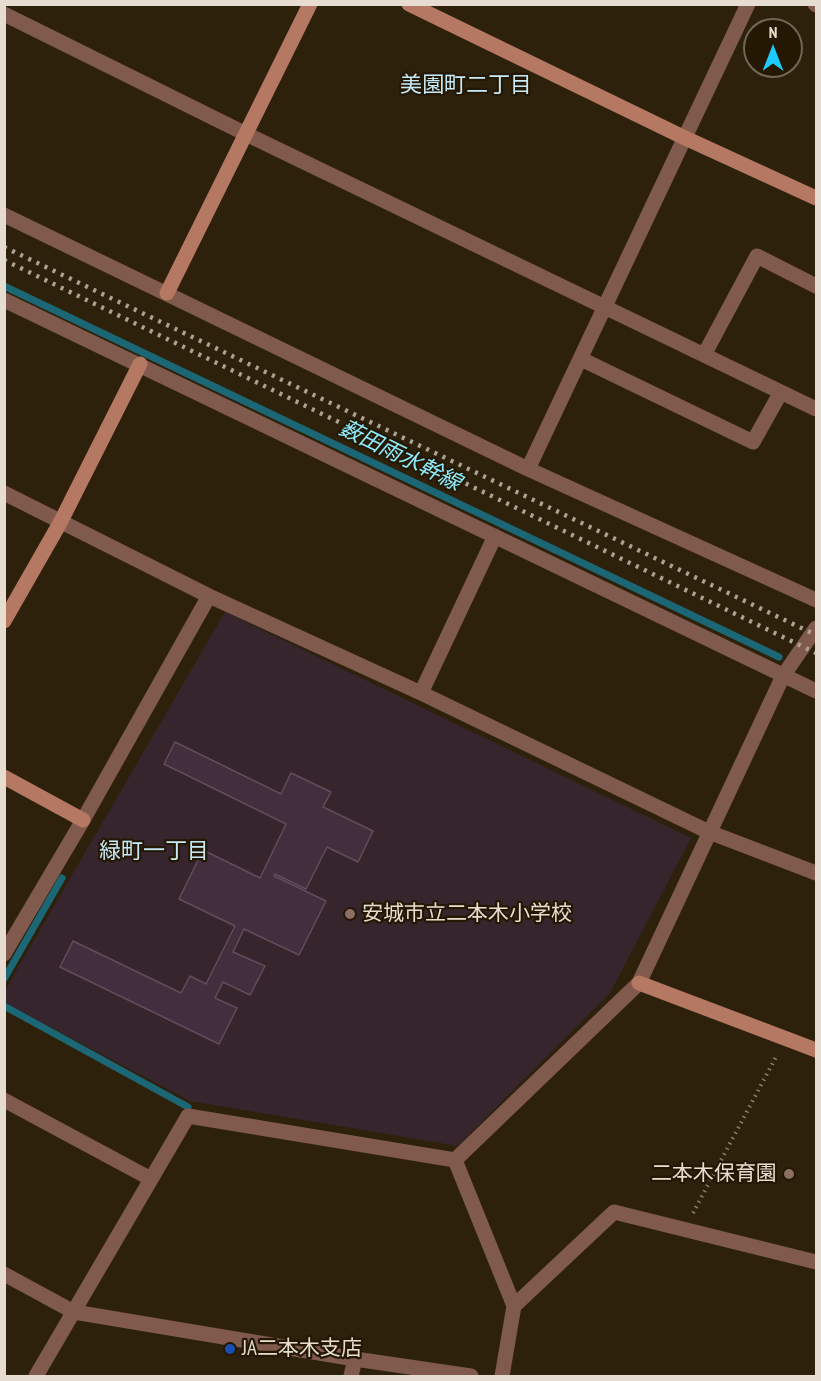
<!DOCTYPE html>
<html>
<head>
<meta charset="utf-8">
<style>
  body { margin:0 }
  #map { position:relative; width:821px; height:1381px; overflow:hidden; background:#2e210c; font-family:"PT Sans Narrow",sans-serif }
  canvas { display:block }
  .frame { position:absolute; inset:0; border:6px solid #e6ddd0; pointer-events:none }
  .north { position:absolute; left:743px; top:18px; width:60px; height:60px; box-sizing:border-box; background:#241803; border:2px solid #726755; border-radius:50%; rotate:0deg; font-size:16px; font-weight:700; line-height:24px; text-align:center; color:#e6ddd0 }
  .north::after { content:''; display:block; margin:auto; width:21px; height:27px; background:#1dc9fd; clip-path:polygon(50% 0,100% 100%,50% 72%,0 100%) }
</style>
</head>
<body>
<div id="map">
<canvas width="821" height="1381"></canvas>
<div class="frame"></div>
<div class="north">N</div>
</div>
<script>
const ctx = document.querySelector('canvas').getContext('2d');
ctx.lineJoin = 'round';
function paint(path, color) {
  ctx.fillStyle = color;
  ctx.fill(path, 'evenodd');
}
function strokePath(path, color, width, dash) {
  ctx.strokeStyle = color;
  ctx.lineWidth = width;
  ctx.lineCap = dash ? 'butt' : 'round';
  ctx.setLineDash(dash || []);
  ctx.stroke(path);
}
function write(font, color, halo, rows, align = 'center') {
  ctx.font = font + ' "PT Sans Narrow","Noto Sans JP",sans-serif';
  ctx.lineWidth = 4.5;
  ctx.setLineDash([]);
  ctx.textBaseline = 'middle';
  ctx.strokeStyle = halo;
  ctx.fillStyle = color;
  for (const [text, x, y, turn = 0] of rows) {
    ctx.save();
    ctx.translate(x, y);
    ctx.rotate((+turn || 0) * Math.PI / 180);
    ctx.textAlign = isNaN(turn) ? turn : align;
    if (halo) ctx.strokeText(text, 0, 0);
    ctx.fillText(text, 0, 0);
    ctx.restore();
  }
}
paint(new Path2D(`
  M 225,612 L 691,838 L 610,993 L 458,1146 L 190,1101 L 5,1003 L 5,990 Z`), '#36252d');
strokePath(new Path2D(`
  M 4,286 L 779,657
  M 4,979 L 62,878
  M 4,1006 L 188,1107`), '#1b6775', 7);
const building = new Path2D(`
  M 175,742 L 281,794 L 291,773 L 331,792 L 323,807 L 373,831 L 358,862 L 327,847 L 306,889 L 275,874 L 274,876 L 326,901 L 299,955 L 244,929 L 233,952 L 265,966 L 250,995 L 223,982 L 215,998 L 237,1008 L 219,1044 L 60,967 L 73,941 L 181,993 L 190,976 L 206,984 L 235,926 L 179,899 L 203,850 L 260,878 L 286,824 L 164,764 Z`);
paint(building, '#432e3d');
strokePath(building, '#634c5c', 1.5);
strokePath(new Path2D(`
  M 693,1213 L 777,1055`), '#887d6b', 4, [1.5, 4.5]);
strokePath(new Path2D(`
  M 815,4 L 816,5
  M 4,14 L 246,134 L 816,409
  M 4,215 L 528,469 L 816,600
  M 4,300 L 816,691
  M 704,355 L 757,256 L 816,286
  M 581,359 L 753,442 L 781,392
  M 528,469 L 748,4
  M 4,493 L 209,596 L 421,693 L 709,832 L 816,873
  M 421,693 L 495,536
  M 4,954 L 83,820 L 209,596
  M 4,1100 L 151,1179
  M 455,1160 L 639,983 L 783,676 L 816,628
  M 455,1160 L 514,1306 L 502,1376
  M 4,1274 L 74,1312 L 355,1359 L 471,1376
  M 514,1306 L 614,1212 L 816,1262
  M 36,1376 L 188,1116 L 455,1160
  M 351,1376 L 355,1359`), '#805a4c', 15);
strokePath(new Path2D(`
  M 409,4 L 683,137 L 816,198
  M 167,293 L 310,4
  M 4,621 L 60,523 L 140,364
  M 4,777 L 83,820
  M 639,983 L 816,1050`), '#b57862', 15);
strokePath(new Path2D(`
  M 4,247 L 816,635
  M 4,260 L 816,653`), '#ada293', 4.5, [3, 6]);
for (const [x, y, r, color] of [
  [350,914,6,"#8d6e63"],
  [789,1174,6,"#8d6e63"],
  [230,1349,6,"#1a4fb4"]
]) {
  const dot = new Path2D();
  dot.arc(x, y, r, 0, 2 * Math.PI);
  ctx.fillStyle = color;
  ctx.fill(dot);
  strokePath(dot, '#241803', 2);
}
write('21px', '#e6ddd0', '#241803', [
  ["安城市立二本木小学校",362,914],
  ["二本木保育園",777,1174,"right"],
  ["JA二本木支店",242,1349]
], 'left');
write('22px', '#c7e8f6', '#241803', [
  ["美園町二丁目",466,86],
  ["緑町一丁目",154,852]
]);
write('italic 22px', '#8eebfe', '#241803', [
  ["薮田雨水幹線",400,456,26]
]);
</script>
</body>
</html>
